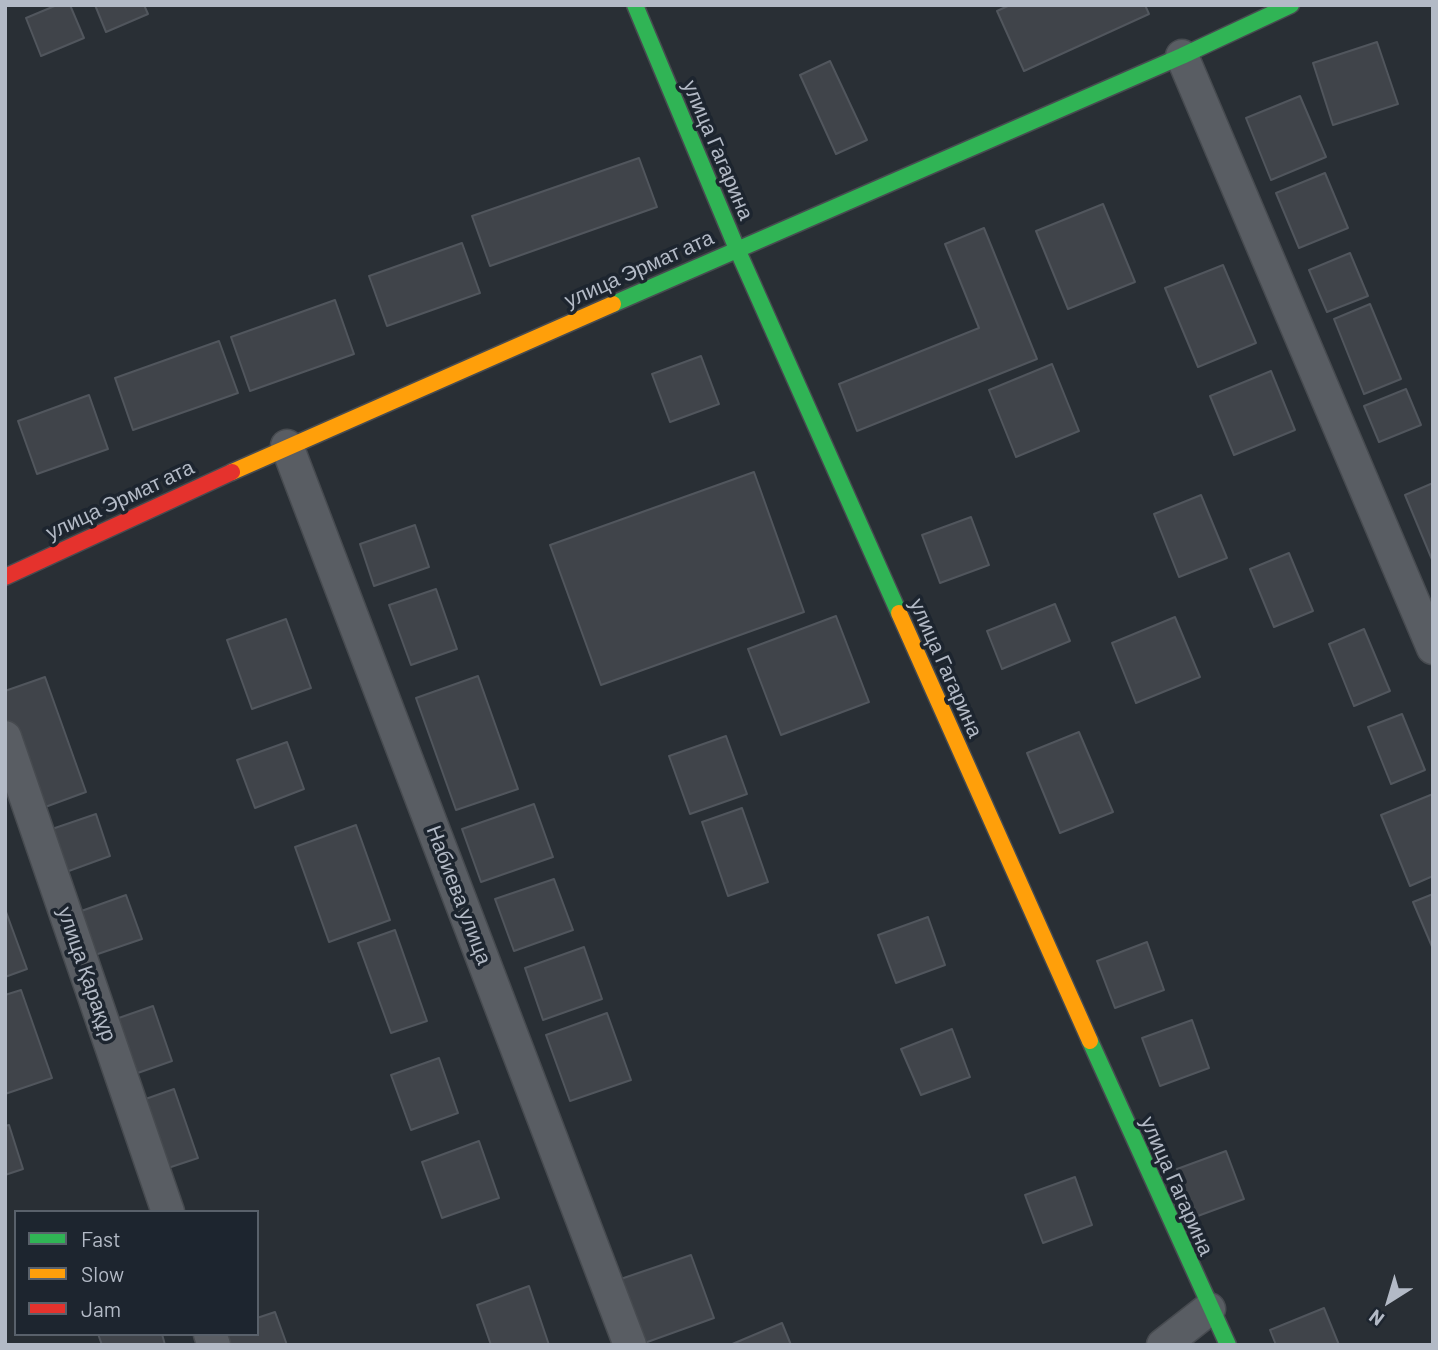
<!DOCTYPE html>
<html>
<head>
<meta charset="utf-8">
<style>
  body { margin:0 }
  #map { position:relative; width:1438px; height:1350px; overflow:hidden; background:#292f35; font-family:Barlow,sans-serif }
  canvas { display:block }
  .frame { position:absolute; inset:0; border:7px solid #b3bac6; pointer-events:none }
  .legend { position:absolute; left:14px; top:1210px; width:245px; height:126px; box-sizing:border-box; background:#1d252f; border:2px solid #59616b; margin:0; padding:9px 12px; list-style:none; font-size:21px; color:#b3bac6 }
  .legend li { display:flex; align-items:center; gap:14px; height:35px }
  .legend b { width:35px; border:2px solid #59616b }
  .north { position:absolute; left:1354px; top:1266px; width:70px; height:70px; -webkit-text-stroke:5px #1d252f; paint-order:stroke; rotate:217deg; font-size:19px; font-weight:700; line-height:28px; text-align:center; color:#b3bac6 }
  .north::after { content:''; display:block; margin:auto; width:24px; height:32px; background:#b3bac6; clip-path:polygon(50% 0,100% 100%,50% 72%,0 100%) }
</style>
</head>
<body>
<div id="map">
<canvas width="1438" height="1350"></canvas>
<div class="frame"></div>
<ul class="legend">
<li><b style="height:9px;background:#30b455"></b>Fast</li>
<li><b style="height:9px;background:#ff9f0a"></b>Slow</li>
<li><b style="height:9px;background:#e5322d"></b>Jam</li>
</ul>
<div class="north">N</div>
</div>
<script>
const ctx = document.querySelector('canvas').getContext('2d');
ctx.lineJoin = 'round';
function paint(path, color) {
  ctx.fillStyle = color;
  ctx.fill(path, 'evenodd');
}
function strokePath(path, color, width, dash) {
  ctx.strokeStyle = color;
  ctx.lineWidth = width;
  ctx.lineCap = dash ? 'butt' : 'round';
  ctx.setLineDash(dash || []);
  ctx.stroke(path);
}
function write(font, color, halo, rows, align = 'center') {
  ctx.font = font + ' Barlow,sans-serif';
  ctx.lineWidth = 7;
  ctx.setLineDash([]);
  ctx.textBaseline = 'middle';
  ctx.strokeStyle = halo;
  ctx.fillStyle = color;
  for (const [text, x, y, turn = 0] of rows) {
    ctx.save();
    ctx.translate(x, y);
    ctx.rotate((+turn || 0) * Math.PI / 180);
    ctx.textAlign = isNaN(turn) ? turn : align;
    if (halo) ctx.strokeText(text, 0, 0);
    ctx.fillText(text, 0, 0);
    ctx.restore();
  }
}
const building = new Path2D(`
  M 57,5 L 70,5 L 84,38 L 41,56 L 26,18 Z
  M 95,5 L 144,5 L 148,14 L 106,32 Z
  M 1010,5 L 1145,5 L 1149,14 L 1024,71 L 997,11 Z
  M 1377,42 L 1398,104 L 1333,125 L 1313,63 Z
  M 830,61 L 867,140 L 836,154 L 800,75 Z
  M 1300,96 L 1326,157 L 1271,180 L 1246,118 Z
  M 639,158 L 657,207 L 490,266 L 472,216 Z
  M 1325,173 L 1348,228 L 1299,248 L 1276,193 Z
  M 1103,204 L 1135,282 L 1068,309 L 1036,231 Z
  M 984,228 L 1037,359 L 857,431 L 839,384 L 979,328 L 945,244 Z
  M 462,243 L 480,293 L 387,326 L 369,276 Z
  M 1350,253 L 1368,296 L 1327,312 L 1309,270 Z
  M 1223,265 L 1256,343 L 1198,367 L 1165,288 Z
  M 335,300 L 354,354 L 250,391 L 231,337 Z
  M 1370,304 L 1401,379 L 1364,394 L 1334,319 Z
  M 219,341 L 238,393 L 133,430 L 115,378 Z
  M 701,356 L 719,404 L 670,422 L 652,374 Z
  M 1052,364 L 1079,431 L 1016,457 L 989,390 Z
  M 1271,371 L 1295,430 L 1234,455 L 1210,396 Z
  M 1406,389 L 1421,425 L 1379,442 L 1364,406 Z
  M 89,395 L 108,449 L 37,474 L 18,421 Z
  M 754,472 L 804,612 L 601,685 L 550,545 Z
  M 1433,483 L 1433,562 L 1405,495 Z
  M 1201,495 L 1227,558 L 1179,577 L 1154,514 Z
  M 971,517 L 989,565 L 940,583 L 922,535 Z
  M 415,525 L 429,567 L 374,586 L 360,544 Z
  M 1289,553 L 1313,611 L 1274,627 L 1250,569 Z
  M 436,589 L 457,649 L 411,665 L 389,605 Z
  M 1055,604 L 1070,641 L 1002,669 L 987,631 Z
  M 836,616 L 869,702 L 781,735 L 748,649 Z
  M 1175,617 L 1200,677 L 1136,703 L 1112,643 Z
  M 286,619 L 311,688 L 252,709 L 227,640 Z
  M 1364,629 L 1390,691 L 1354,706 L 1329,644 Z
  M 478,676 L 518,789 L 456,810 L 416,698 Z
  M 45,677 L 86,792 L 37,810 L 5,722 L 5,691 Z
  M 1402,714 L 1425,770 L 1391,784 L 1368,727 Z
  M 1079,732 L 1113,812 L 1060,833 L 1027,753 Z
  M 726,736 L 747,794 L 690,814 L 669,756 Z
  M 287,742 L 304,789 L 255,808 L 237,760 Z
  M 1433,794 L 1433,876 L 1410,886 L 1381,815 Z
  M 534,804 L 553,857 L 481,882 L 462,829 Z
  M 742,808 L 768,882 L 728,896 L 702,822 Z
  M 96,814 L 110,856 L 66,872 L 52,829 Z
  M 356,825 L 390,920 L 329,942 L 295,847 Z
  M 554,879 L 573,930 L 514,951 L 495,899 Z
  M 1433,894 L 1433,949 L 1413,902 Z
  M 126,895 L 142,939 L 89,957 L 73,914 Z
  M 5,909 L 27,969 L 5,977 Z
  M 928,917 L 945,965 L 896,983 L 878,935 Z
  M 395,930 L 427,1021 L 391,1033 L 358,943 Z
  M 1147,942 L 1164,990 L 1115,1008 L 1097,961 Z
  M 584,947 L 602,999 L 543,1020 L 525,968 Z
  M 21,990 L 52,1078 L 5,1094 L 5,995 Z
  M 153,1006 L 172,1061 L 132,1075 L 113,1020 Z
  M 607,1013 L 631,1080 L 570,1101 L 546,1035 Z
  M 1192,1020 L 1209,1068 L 1160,1086 L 1142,1038 Z
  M 952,1029 L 970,1077 L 921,1095 L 901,1049 Z
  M 439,1058 L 458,1113 L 411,1130 L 391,1075 Z
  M 174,1089 L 198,1158 L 162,1170 L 137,1102 Z
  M 9,1125 L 23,1169 L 5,1175 L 5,1126 Z
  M 479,1141 L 499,1198 L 442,1218 L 422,1162 Z
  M 1226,1151 L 1244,1199 L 1195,1217 L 1177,1169 Z
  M 1075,1177 L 1092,1225 L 1043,1243 L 1025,1195 Z
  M 691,1255 L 714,1318 L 639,1345 L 609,1283 Z
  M 529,1286 L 549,1345 L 491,1345 L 477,1305 Z
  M 1324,1308 L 1339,1345 L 1276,1345 L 1270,1330 Z
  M 275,1312 L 287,1345 L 218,1345 L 215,1334 L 257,1334 L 257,1318 Z
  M 782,1323 L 791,1345 L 730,1345 Z
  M 98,1334 L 162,1334 L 165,1345 L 102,1345 Z`);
paint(building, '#40444a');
strokePath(building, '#51565d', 2);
const street = new Path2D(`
  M 1182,56 L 1433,648
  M 287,446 L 630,1345
  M 5,737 L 168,1212
  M 210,1334 L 214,1345
  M 1163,1345 L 1209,1309`);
const fast = new Path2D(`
  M 635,5 L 737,249 L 899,613
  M 613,304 L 1182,56 L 1291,5
  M 1090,1041 L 1228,1345`);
const slow = new Path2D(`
  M 232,472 L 613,304
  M 899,613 L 1090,1041`);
const jam = new Path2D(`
  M 5,577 L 232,472`);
strokePath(street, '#474b50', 35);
strokePath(fast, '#474b50', 19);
strokePath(slow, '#474b50', 19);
strokePath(jam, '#474b50', 19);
strokePath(street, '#595d63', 32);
strokePath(fast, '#30b455', 16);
strokePath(slow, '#ff9f0a', 16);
strokePath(jam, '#e5322d', 16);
write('21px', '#b3bac6', '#1d252f', [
  ["улица Гагарина",718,150,67],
  ["улица Эрмат ата",639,269,-24],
  ["улица Эрмат ата",120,500,-25],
  ["улица Гагарина",946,668,66],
  ["Набиева улица",459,895,69],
  ["улица Қарақұр",87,974,71],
  ["улица Гагарина",1177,1186,66]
]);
</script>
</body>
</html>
